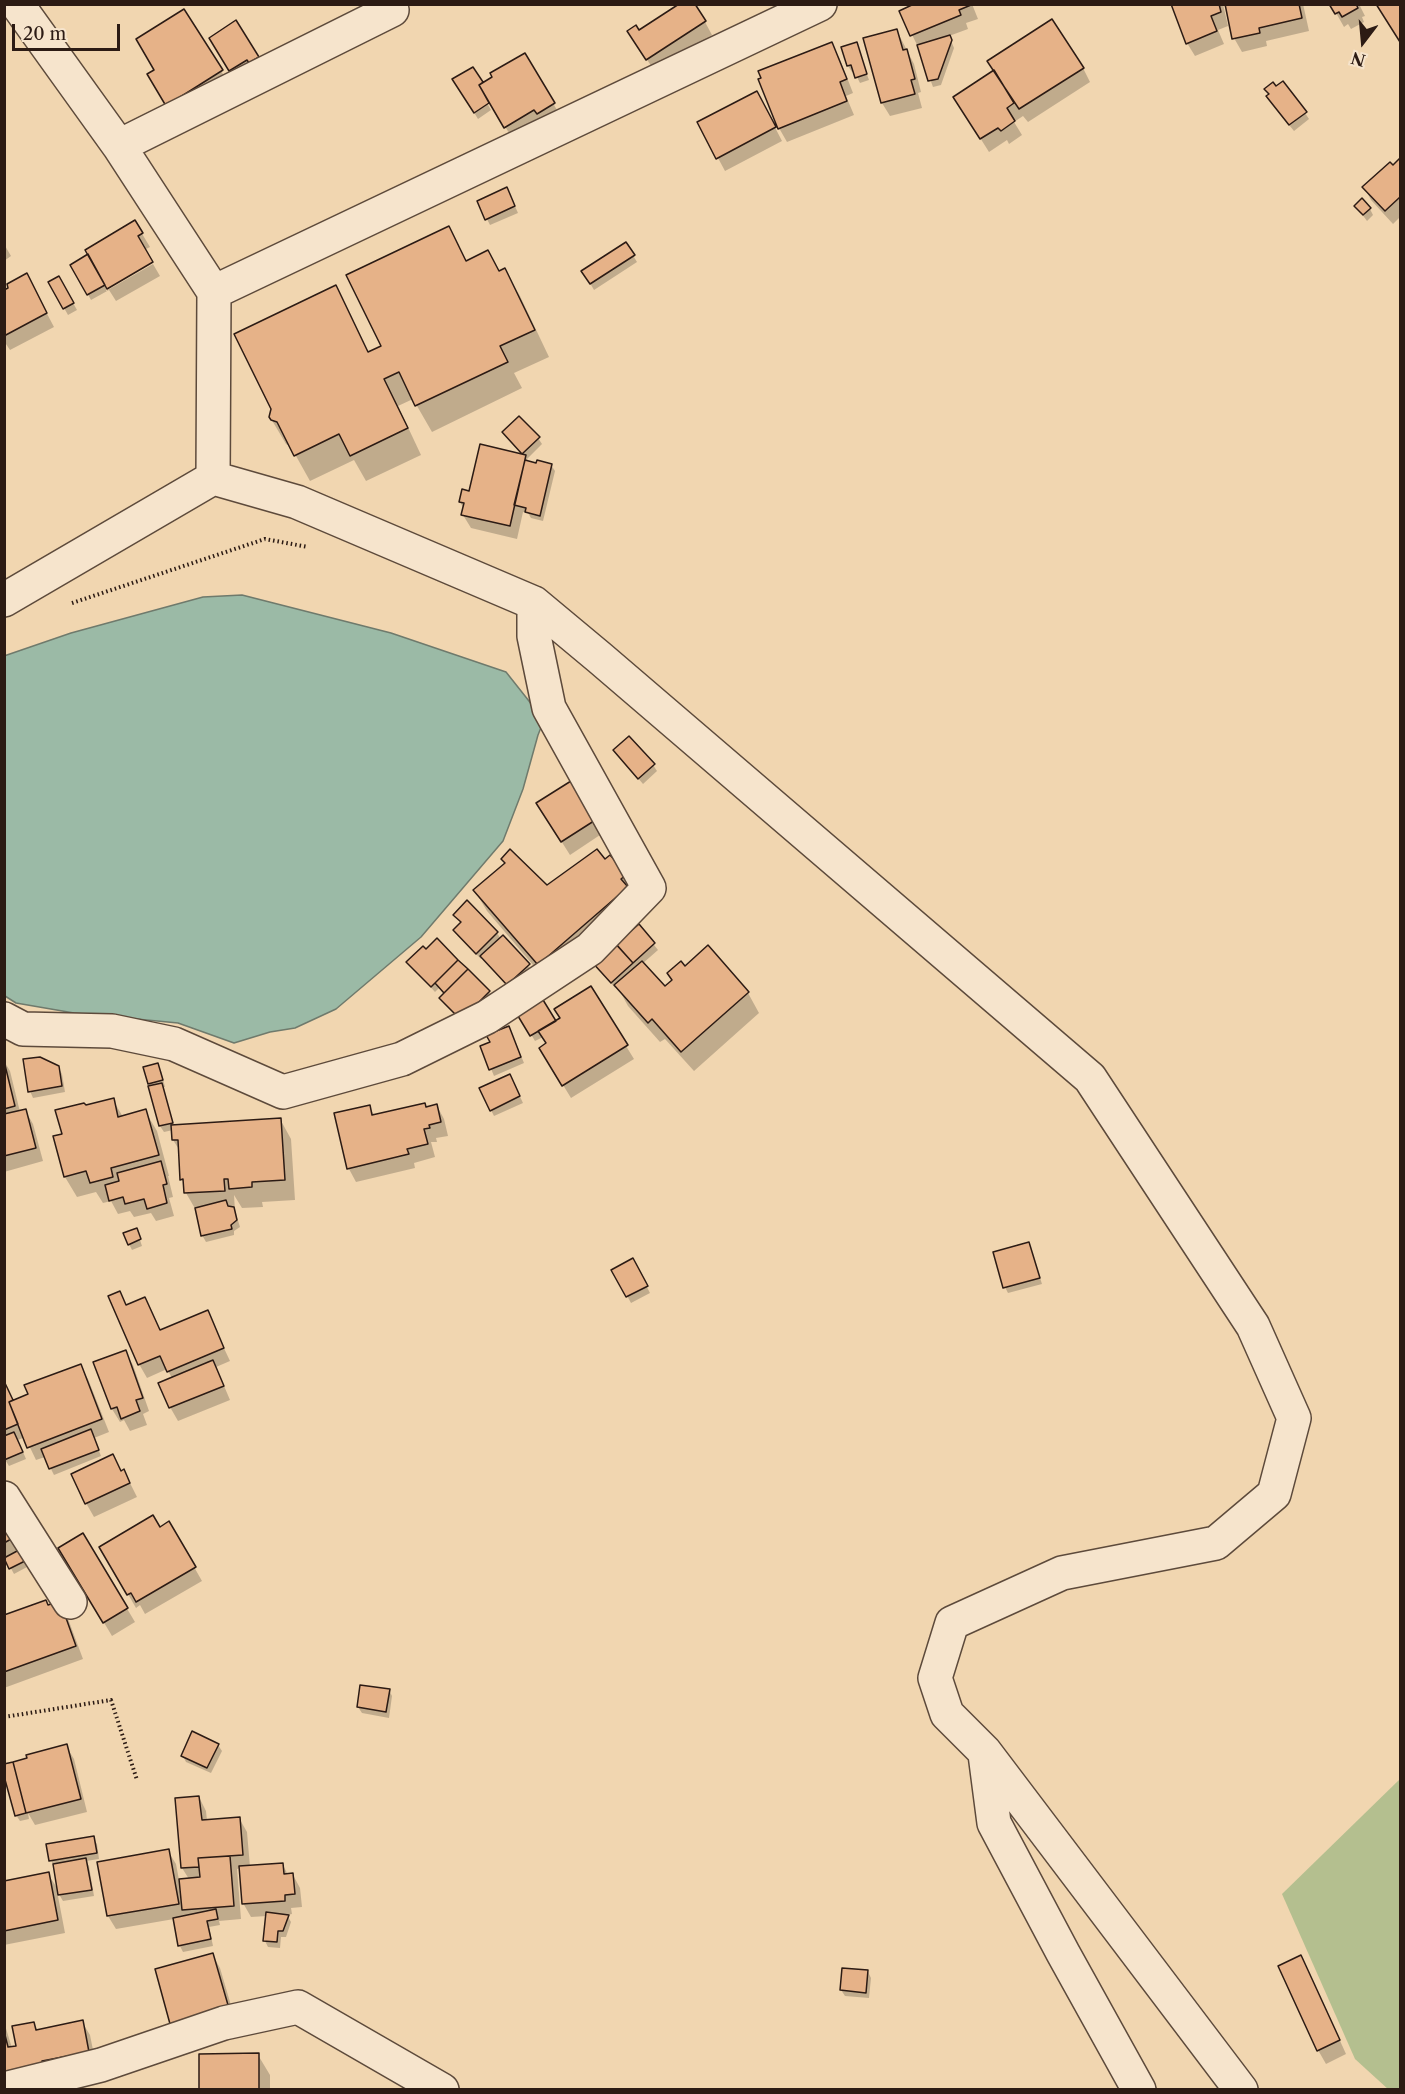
<!DOCTYPE html>
<html>
<head>
<meta charset="utf-8">
<style>
  body { margin:0 }
  #map { position:relative; width:1405px; height:2094px; overflow:hidden; background:#f1d6b0; font-family:"Libre Caslon Text",serif }
  canvas { display:block }
  .frame { position:absolute; inset:0; border:6px solid #2c1b14; pointer-events:none }
  .north { position:absolute; left:1333px; top:12px; width:60px; height:60px; -webkit-text-stroke:4px #f6e4cc; paint-order:stroke; rotate:196deg; font-size:16px; font-weight:700; line-height:24px; text-align:center; color:#2c1b14 }
  .north::after { content:''; display:block; margin:auto; width:21px; height:27px; background:#2c1b14; clip-path:polygon(50% 0,100% 100%,50% 72%,0 100%) }
  .scale { position:absolute; left:12px; top:24px; width:108px; height:27px; box-sizing:border-box; border:3px solid #2c1b14; border-top:0; padding-left:8px; font-size:18px; line-height:21px; white-space:nowrap; color:#2c1b14; -webkit-text-stroke:4px #f6e4cc; paint-order:stroke }
</style>
</head>
<body>
<div id="map">
<canvas width="1405" height="2094"></canvas>
<div class="frame"></div>
<div class="north">N</div>
<div class="scale">20 m</div>
</div>
<script>
const ctx = document.querySelector('canvas').getContext('2d');
ctx.lineJoin = 'round';
function paint(path, color) {
  ctx.fillStyle = color;
  ctx.fill(path, 'evenodd');
}
function strokePath(path, color, width, dash) {
  ctx.strokeStyle = color;
  ctx.lineWidth = width;
  ctx.lineCap = dash ? 'butt' : 'round';
  ctx.setLineDash(dash || []);
  ctx.stroke(path);
}
paint(new Path2D(`
  M 1400,1779 L 1400,2089 L 1389,2090 L 1355,2059 L 1282,1894 Z`), '#b4bf8f');
const water = new Path2D(`
  M 242,595 L 391,633 L 506,672 L 544,720 L 538,735 L 523,789 L 503,841 L 421,937 L 336,1009 L 295,1028 L 270,1032 L 234,1043 L 178,1023 L 74,1013 L 16,1003 L 5,996 L 4,656 L 71,633 L 203,597 Z`);
paint(water, '#9bbaa6');
strokePath(water, '#6f7a6c', 1.5);
paint(new Path2D(`
  M 918,4 L 972,4 L 978,19 L 966,23 L 968,29 L 949,36 L 954,48 L 941,85 L 933,87 L 919,49 L 901,12 Z
  M 1172,4 L 1223,4 L 1228,26 L 1218,30 L 1224,44 L 1195,56 L 1187,43 Z
  M 1226,4 L 1303,4 L 1309,31 L 1266,41 L 1267,46 L 1242,52 L 1234,38 Z
  M 1331,4 L 1359,4 L 1365,16 L 1362,17 L 1364,22 L 1351,29 L 1348,24 L 1344,27 Z
  M 1376,4 L 1400,4 L 1400,41 Z
  M 236,22 L 262,64 L 234,76 L 211,38 Z
  M 705,22 L 712,35 L 655,72 L 637,44 L 639,32 Z
  M 897,31 L 914,64 L 921,92 L 918,93 L 922,108 L 890,116 L 882,103 Z
  M 831,44 L 839,57 L 853,93 L 846,96 L 854,115 L 787,142 L 779,128 Z
  M 856,44 L 869,80 L 860,83 L 854,71 L 852,72 L 848,66 Z
  M 525,55 L 561,117 L 513,140 L 481,85 L 478,87 L 491,110 L 478,119 L 454,80 L 473,69 L 482,84 Z
  M 1083,68 L 1090,82 L 1028,122 L 1023,116 L 1014,122 L 1022,135 L 1009,144 L 1007,140 L 989,152 L 955,98 Z
  M 156,70 L 221,71 L 229,84 L 175,118 Z
  M 1266,89 L 1305,113 L 1309,119 L 1294,131 L 1271,103 Z
  M 764,106 L 782,141 L 725,171 L 718,158 Z
  M 1400,160 L 1400,217 L 1393,224 L 1371,200 L 1364,187 Z
  M 510,195 L 518,213 L 490,225 L 487,219 Z
  M 1356,206 L 1370,209 L 1373,215 L 1367,221 Z
  M 135,222 L 150,247 L 144,250 L 151,261 L 106,288 L 106,291 L 153,264 L 160,276 L 116,301 L 109,290 L 91,300 L 72,265 Z
  M 448,228 L 467,262 L 499,273 L 505,270 L 520,296 L 549,357 L 514,373 L 522,388 L 432,432 L 413,399 L 398,406 L 421,455 L 366,481 L 354,460 L 310,481 L 291,447 L 286,444 L 270,417 L 335,287 L 369,353 L 383,346 Z
  M 4,244 L 11,256 L 4,261 Z
  M 626,244 L 637,262 L 594,290 L 583,271 Z
  M 59,278 L 77,310 L 68,315 L 50,283 Z
  M 34,289 L 54,327 L 10,350 L 4,341 L 4,292 Z
  M 504,432 L 538,438 L 542,444 L 527,459 L 529,463 L 551,465 L 555,471 L 543,521 L 531,518 L 528,513 L 523,512 L 517,539 L 471,528 L 463,515 L 464,509 L 460,502 L 470,493 L 523,456 Z
  M 615,751 L 653,765 L 657,771 L 643,784 Z
  M 546,817 L 595,820 L 603,833 L 570,855 Z
  M 610,857 L 637,895 L 550,985 L 487,911 L 475,891 L 506,864 L 546,887 Z
  M 455,915 L 497,933 L 501,939 L 503,937 L 532,971 L 511,990 L 482,957 L 481,959 L 458,936 L 455,930 L 461,924 Z
  M 639,926 L 658,950 L 642,964 L 664,988 L 685,968 L 748,993 L 759,1013 L 694,1071 L 665,1039 L 660,1042 L 628,1006 L 617,986 L 615,988 L 593,961 L 616,946 Z
  M 437,940 L 489,992 L 492,998 L 465,1025 L 444,1004 L 441,998 L 445,995 L 439,988 L 435,992 L 408,962 L 426,951 Z
  M 517,1011 L 626,1046 L 634,1059 L 571,1098 L 541,1049 L 548,1044 L 543,1037 L 535,1041 Z
  M 512,1034 L 524,1063 L 494,1076 L 482,1047 Z
  M 4,1061 L 10,1071 L 20,1112 L 25,1110 L 33,1124 L 43,1161 L 4,1172 Z
  M 157,1065 L 161,1071 L 165,1087 L 163,1087 L 174,1126 L 280,1119 L 291,1139 L 295,1200 L 262,1202 L 263,1207 L 242,1208 L 234,1195 L 235,1211 L 240,1227 L 234,1231 L 234,1235 L 206,1242 L 202,1235 L 197,1212 L 186,1193 L 185,1186 L 182,1179 L 180,1151 L 173,1140 L 173,1130 L 164,1132 L 160,1126 L 145,1068 Z
  M 58,1067 L 62,1074 L 65,1092 L 33,1098 L 30,1091 Z
  M 513,1082 L 523,1103 L 494,1116 L 491,1110 Z
  M 113,1100 L 123,1117 L 145,1111 L 157,1131 L 169,1176 L 168,1176 L 173,1197 L 169,1198 L 174,1216 L 156,1221 L 151,1213 L 134,1217 L 130,1211 L 118,1214 L 111,1201 L 103,1203 L 96,1192 L 77,1197 L 65,1177 L 55,1137 L 64,1135 L 85,1107 Z
  M 425,1104 L 427,1108 L 437,1106 L 444,1119 L 448,1136 L 436,1138 L 437,1142 L 431,1142 L 435,1157 L 414,1163 L 415,1168 L 356,1182 L 349,1169 L 369,1107 L 375,1116 Z
  M 138,1234 L 142,1246 L 132,1250 L 129,1244 Z
  M 1029,1244 L 1042,1284 L 1008,1293 L 1005,1287 Z
  M 633,1260 L 650,1293 L 631,1303 L 613,1270 Z
  M 119,1293 L 127,1306 L 144,1299 L 160,1332 L 207,1312 L 230,1361 L 216,1367 L 230,1400 L 178,1421 L 170,1407 L 172,1378 L 167,1369 L 147,1378 L 139,1364 Z
  M 125,1352 L 133,1365 L 149,1411 L 143,1414 L 147,1425 L 130,1431 L 124,1420 L 120,1422 L 112,1409 L 95,1363 Z
  M 80,1365 L 88,1379 L 109,1432 L 94,1438 L 101,1456 L 54,1475 L 45,1457 L 36,1460 L 25,1437 L 18,1440 L 26,1459 L 9,1466 L 4,1458 L 4,1381 L 14,1402 L 30,1395 Z
  M 124,1471 L 137,1497 L 94,1517 L 86,1503 Z
  M 4,1520 L 19,1547 L 18,1552 L 27,1567 L 14,1574 L 6,1559 L 4,1560 Z
  M 169,1523 L 202,1581 L 145,1614 L 140,1605 L 136,1608 L 101,1547 L 159,1529 Z
  M 83,1535 L 135,1622 L 112,1636 L 60,1549 Z
  M 49,1607 L 67,1616 L 83,1659 L 4,1688 L 4,1617 Z
  M 389,1690 L 392,1696 L 389,1718 L 362,1713 L 358,1707 Z
  M 218,1745 L 222,1751 L 211,1773 L 186,1762 L 183,1756 Z
  M 66,1746 L 74,1759 L 87,1812 L 35,1825 L 28,1813 L 29,1819 L 20,1821 L 16,1815 Z
  M 199,1797 L 206,1811 L 207,1821 L 239,1818 L 247,1832 L 250,1867 L 283,1865 L 288,1875 L 293,1875 L 300,1888 L 302,1907 L 291,1908 L 292,1914 L 287,1915 L 291,1922 L 286,1937 L 281,1937 L 280,1948 L 268,1947 L 265,1941 L 267,1916 L 251,1917 L 243,1903 L 241,1868 L 237,1869 L 241,1919 L 219,1921 L 220,1925 L 209,1927 L 213,1946 L 183,1952 L 180,1946 L 174,1919 L 116,1929 L 108,1916 L 99,1863 L 168,1851 L 176,1864 L 179,1880 L 189,1879 L 182,1868 Z
  M 93,1838 L 97,1844 L 99,1859 L 86,1861 L 89,1866 L 94,1896 L 63,1901 L 57,1891 L 65,1933 L 4,1945 L 4,1882 L 48,1874 L 59,1891 L 54,1867 L 51,1860 Z
  M 212,1954 L 220,1968 L 235,2019 L 205,2029 Z
  M 1308,1970 L 1346,2054 L 1326,2064 L 1318,2050 Z
  M 868,1972 L 871,1978 L 869,1998 L 845,1996 L 841,1990 Z
  M 4,2022 L 12,2048 L 17,2047 L 34,2024 L 38,2031 L 82,2022 L 90,2035 L 96,2065 L 4,2090 Z
  M 258,2055 L 270,2075 L 270,2090 L 201,2090 Z`), '#0003');
const building = new Path2D(`
  M 679,4 L 695,4 L 706,21 L 646,60 L 627,31 L 636,25 L 639,30 Z
  M 914,4 L 971,4 L 971,5 L 959,10 L 961,15 L 910,36 L 899,11 Z
  M 1171,4 L 1219,4 L 1221,12 L 1211,16 L 1217,31 L 1186,44 Z
  M 1225,4 L 1299,4 L 1302,18 L 1259,28 L 1260,33 L 1232,39 Z
  M 1329,4 L 1356,4 L 1358,8 L 1342,17 L 1339,12 L 1335,14 Z
  M 1376,4 L 1400,4 L 1400,42 Z
  M 184,9 L 223,70 L 166,106 L 147,74 L 154,70 L 136,39 Z
  M 1052,19 L 1084,68 L 1019,109 L 987,61 Z
  M 236,20 L 259,57 L 249,63 L 247,60 L 229,71 L 209,38 Z
  M 897,29 L 903,50 L 907,49 L 915,79 L 911,80 L 915,94 L 881,103 L 863,38 Z
  M 950,35 L 952,40 L 938,79 L 928,81 L 917,45 Z
  M 832,42 L 847,79 L 840,82 L 847,101 L 778,129 L 758,79 L 761,78 L 758,71 Z
  M 857,42 L 867,74 L 855,78 L 851,65 L 847,66 L 841,47 Z
  M 525,53 L 555,103 L 537,114 L 534,110 L 504,128 L 479,85 L 492,77 L 490,73 Z
  M 473,67 L 483,82 L 479,85 L 489,103 L 474,113 L 452,79 Z
  M 994,70 L 1014,103 L 1007,108 L 1015,121 L 1001,131 L 998,128 L 980,139 L 953,97 Z
  M 1283,81 L 1307,112 L 1289,125 L 1266,96 L 1269,94 L 1264,89 L 1273,82 L 1276,86 Z
  M 757,91 L 776,127 L 716,159 L 697,122 Z
  M 1400,158 L 1400,197 L 1385,211 L 1362,187 L 1390,162 L 1393,165 Z
  M 507,187 L 515,206 L 485,220 L 477,201 Z
  M 1362,198 L 1371,208 L 1363,215 L 1354,206 Z
  M 135,220 L 143,233 L 138,236 L 153,262 L 107,289 L 85,250 Z
  M 449,226 L 466,261 L 488,250 L 499,271 L 505,268 L 535,330 L 500,346 L 508,362 L 415,406 L 399,372 L 384,379 L 408,428 L 350,456 L 339,434 L 294,456 L 277,422 L 271,420 L 269,417 L 271,409 L 234,334 L 336,285 L 368,352 L 381,346 L 346,275 Z
  M 626,242 L 635,255 L 590,284 L 581,271 Z
  M 88,254 L 105,285 L 87,295 L 70,265 Z
  M 27,273 L 47,313 L 4,336 L 4,290 L 8,288 L 7,284 Z
  M 59,276 L 74,303 L 63,309 L 48,282 Z
  M 519,416 L 540,437 L 522,454 L 502,432 Z
  M 480,444 L 526,455 L 510,526 L 461,515 L 464,503 L 459,502 L 462,489 L 469,491 Z
  M 525,460 L 536,463 L 537,460 L 552,464 L 540,516 L 525,512 L 526,508 L 514,505 Z
  M 629,736 L 655,764 L 638,779 L 613,750 Z
  M 571,781 L 597,819 L 561,842 L 536,803 Z
  M 510,849 L 547,885 L 597,849 L 605,859 L 610,855 L 627,874 L 621,879 L 628,887 L 538,965 L 473,890 L 505,863 L 501,859 Z
  M 467,900 L 498,932 L 476,954 L 453,930 L 461,922 L 453,915 Z
  M 639,924 L 655,943 L 633,963 L 616,944 Z
  M 503,935 L 530,964 L 507,985 L 480,956 Z
  M 437,938 L 458,960 L 431,987 L 406,962 L 423,946 L 426,949 Z
  M 613,941 L 633,963 L 611,983 L 591,961 Z
  M 708,945 L 749,992 L 681,1052 L 652,1019 L 648,1023 L 614,985 L 642,961 L 665,986 L 672,980 L 667,973 L 681,961 L 685,966 Z
  M 458,960 L 468,969 L 444,993 L 435,983 Z
  M 468,969 L 490,991 L 461,1020 L 439,998 Z
  M 591,986 L 628,1045 L 562,1086 L 539,1048 L 546,1043 L 538,1031 L 560,1018 L 554,1009 Z
  M 540,995 L 556,1021 L 530,1036 L 515,1011 Z
  M 509,1026 L 521,1057 L 489,1070 L 480,1046 L 490,1042 L 486,1035 Z
  M 40,1057 L 59,1066 L 62,1086 L 28,1092 L 23,1059 Z
  M 4,1061 L 15,1106 L 4,1109 Z
  M 158,1063 L 163,1080 L 148,1084 L 143,1067 Z
  M 510,1074 L 520,1096 L 490,1111 L 479,1088 Z
  M 162,1083 L 173,1123 L 159,1126 L 148,1086 Z
  M 114,1098 L 118,1117 L 146,1109 L 159,1155 L 111,1168 L 113,1177 L 90,1183 L 86,1171 L 64,1177 L 53,1136 L 62,1134 L 55,1110 L 84,1103 L 86,1105 Z
  M 425,1103 L 426,1107 L 437,1104 L 441,1122 L 429,1125 L 430,1128 L 424,1129 L 428,1144 L 407,1149 L 409,1154 L 347,1169 L 334,1113 L 370,1105 L 372,1115 Z
  M 26,1109 L 36,1148 L 4,1156 L 4,1114 Z
  M 281,1118 L 285,1180 L 252,1182 L 252,1187 L 229,1189 L 228,1179 L 224,1179 L 225,1191 L 184,1193 L 183,1179 L 180,1180 L 178,1140 L 172,1140 L 171,1125 Z
  M 161,1161 L 167,1184 L 163,1185 L 167,1203 L 147,1209 L 144,1199 L 125,1204 L 123,1197 L 109,1201 L 105,1185 L 119,1181 L 117,1173 Z
  M 226,1200 L 228,1206 L 234,1207 L 237,1220 L 231,1225 L 232,1229 L 201,1236 L 195,1208 Z
  M 137,1228 L 141,1239 L 128,1245 L 123,1233 Z
  M 1029,1242 L 1040,1278 L 1003,1288 L 993,1252 Z
  M 633,1258 L 648,1286 L 626,1297 L 611,1270 Z
  M 120,1291 L 126,1305 L 145,1297 L 160,1330 L 208,1310 L 224,1348 L 167,1372 L 160,1356 L 138,1365 L 108,1296 Z
  M 126,1350 L 143,1398 L 136,1400 L 140,1411 L 121,1419 L 117,1407 L 111,1409 L 93,1362 Z
  M 213,1360 L 224,1386 L 169,1408 L 158,1383 Z
  M 81,1364 L 102,1419 L 27,1448 L 9,1402 L 28,1394 L 24,1385 Z
  M 4,1381 L 13,1400 L 9,1402 L 18,1424 L 4,1430 Z
  M 91,1429 L 99,1450 L 49,1469 L 41,1449 Z
  M 14,1432 L 23,1452 L 4,1460 L 4,1436 Z
  M 113,1454 L 121,1471 L 124,1469 L 130,1483 L 85,1504 L 71,1474 Z
  M 153,1515 L 160,1527 L 169,1521 L 196,1567 L 136,1602 L 131,1593 L 127,1595 L 99,1547 Z
  M 4,1518 L 13,1538 L 4,1543 Z
  M 83,1533 L 128,1608 L 103,1623 L 58,1548 Z
  M 19,1550 L 25,1561 L 9,1569 L 4,1558 Z
  M 46,1600 L 48,1605 L 60,1601 L 76,1646 L 4,1672 L 4,1615 Z
  M 360,1685 L 390,1689 L 386,1712 L 357,1707 Z
  M 192,1731 L 219,1744 L 207,1768 L 181,1756 Z
  M 67,1744 L 81,1799 L 26,1813 L 13,1762 L 27,1758 L 26,1755 Z
  M 13,1762 L 26,1813 L 15,1816 L 4,1776 L 4,1764 Z
  M 199,1796 L 202,1820 L 240,1817 L 243,1855 L 198,1858 L 199,1867 L 181,1868 L 175,1798 Z
  M 94,1836 L 97,1853 L 49,1861 L 46,1844 Z
  M 169,1849 L 179,1904 L 107,1916 L 97,1862 Z
  M 230,1856 L 234,1906 L 182,1910 L 179,1879 L 200,1877 L 198,1858 Z
  M 86,1858 L 92,1890 L 58,1895 L 53,1864 Z
  M 283,1863 L 284,1874 L 293,1873 L 295,1894 L 285,1895 L 285,1901 L 242,1904 L 239,1866 Z
  M 49,1872 L 58,1920 L 4,1931 L 4,1881 Z
  M 216,1909 L 218,1919 L 207,1921 L 211,1939 L 178,1946 L 173,1918 Z
  M 266,1912 L 289,1915 L 283,1931 L 278,1931 L 277,1942 L 263,1941 Z
  M 213,1953 L 228,2005 L 170,2024 L 155,1969 Z
  M 1301,1955 L 1340,2040 L 1317,2051 L 1278,1966 Z
  M 842,1968 L 868,1970 L 866,1993 L 840,1990 Z
  M 83,2020 L 89,2052 L 42,2061 L 43,2068 L 4,2076 L 4,2031 L 8,2047 L 16,2046 L 12,2026 L 34,2022 L 36,2030 Z
  M 259,2053 L 259,2090 L 199,2090 L 199,2054 Z`);
paint(building, '#e6b288');
strokePath(building, '#2c1b14', 1.5);
const minor = new Path2D(`
  M 17,4 L 119,146 L 214,292 L 213,478 L 297,502 L 534,603 L 600,658 L 1090,1078 L 1253,1326 L 1294,1418 L 1274,1494 L 1216,1543 L 1062,1573 L 952,1623 L 935,1678 L 947,1714 L 985,1752 L 1241,2090
  M 119,146 L 392,10
  M 214,292 L 820,4
  M 4,600 L 213,478
  M 4,1019 L 23,1029 L 112,1031 L 174,1044 L 283,1092 L 402,1059 L 487,1017 L 590,949 L 649,888 L 549,708 L 534,636 L 534,603
  M 4,1498 L 70,1602
  M 985,1754 L 994,1823 L 1063,1953 L 1139,2090
  M 4,2089 L 101,2065 L 224,2023 L 298,2007 L 442,2090`);
strokePath(minor, '#5d4a3b', 36);
strokePath(new Path2D(`
  M 72,603 L 265,539 L 308,547
  M 4,1717 L 111,1700 L 137,1780`), '#2c1b14', 4, [1.5, 3]);
strokePath(minor, '#f6e4cc', 33);
</script>
</body>
</html>
